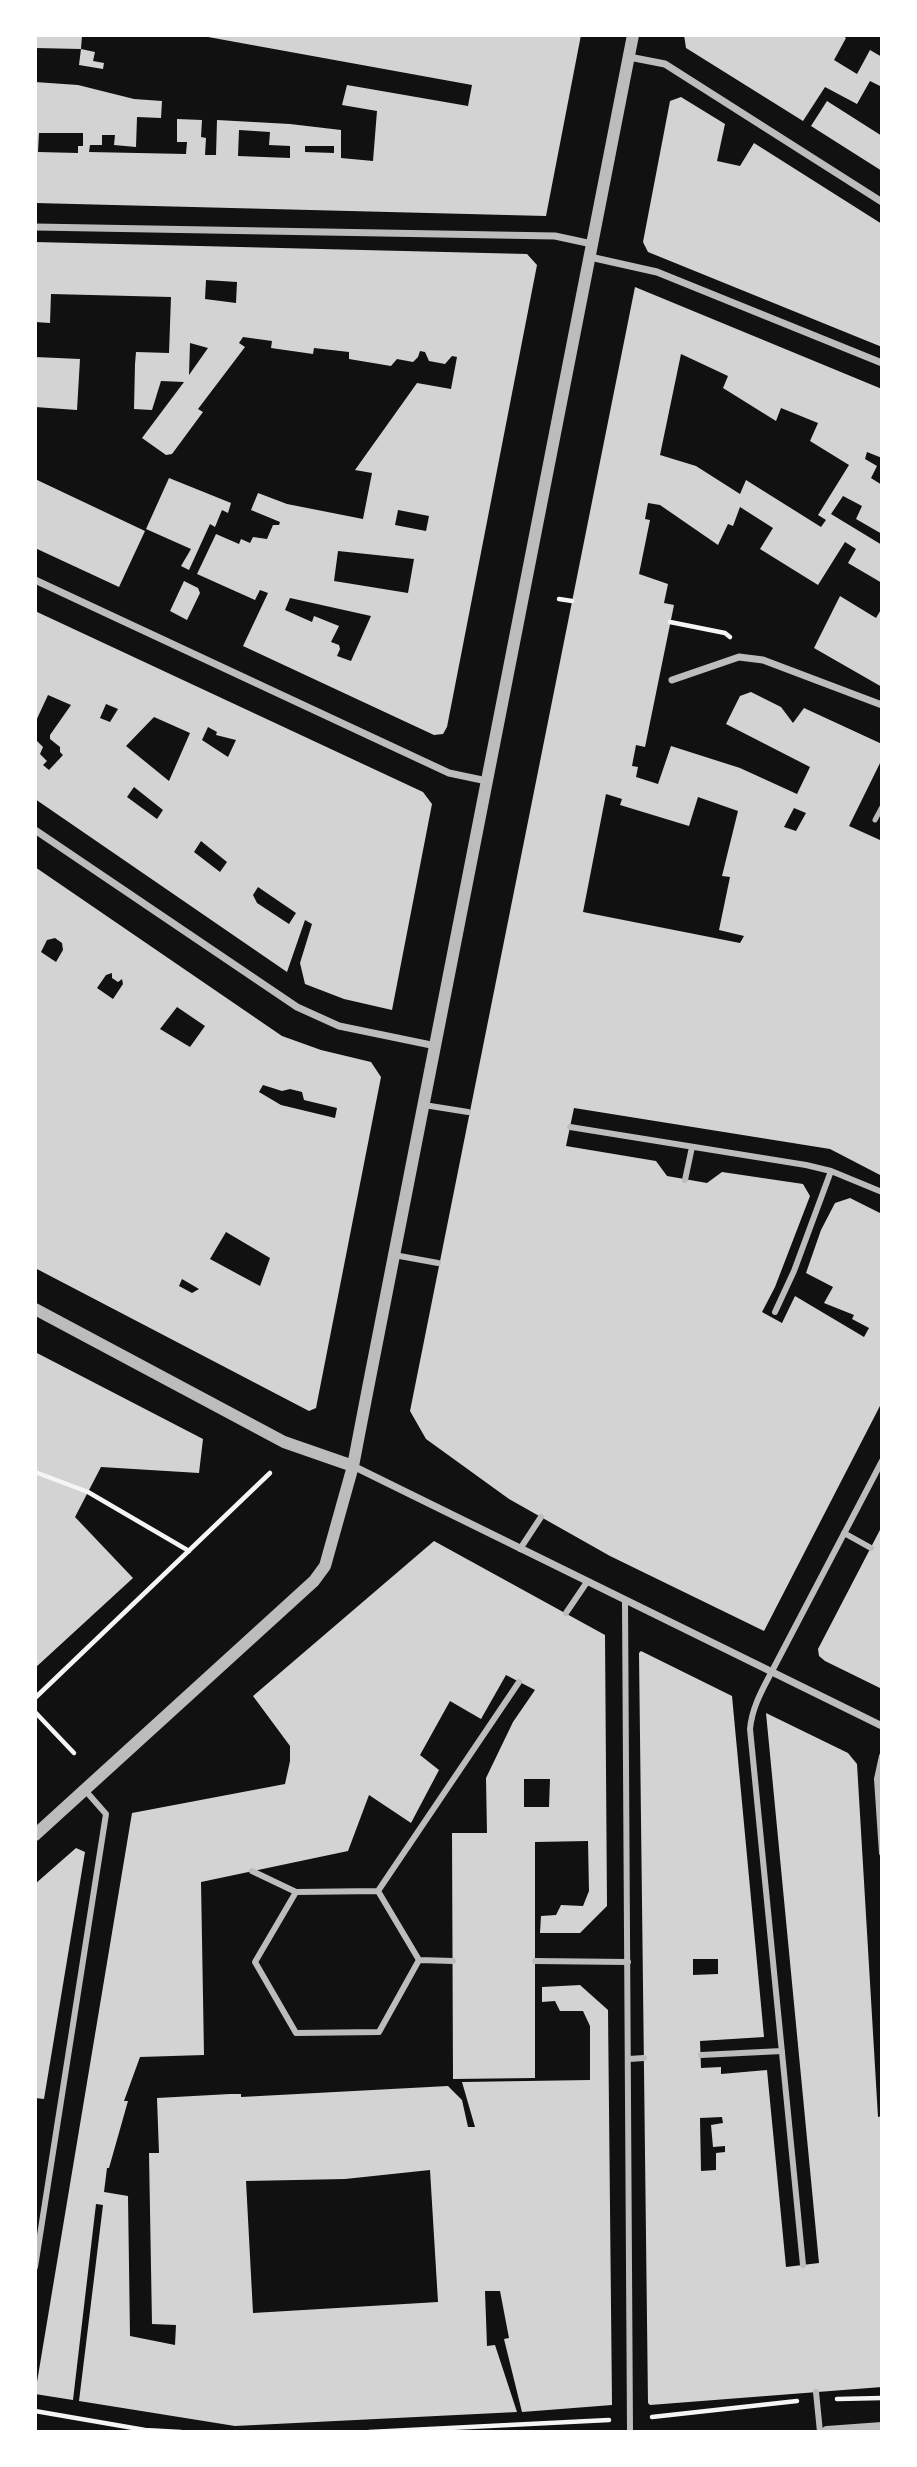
<!DOCTYPE html>
<html>
<head>
<meta charset="utf-8">
<style>
  body { margin:0 }
  #map { position:relative; width:917px; height:2467px; overflow:hidden; background:#111; font-family:"Open Sans",sans-serif }
  canvas { display:block }
  .frame { position:absolute; inset:0; border:37px solid #fff; pointer-events:none }
</style>
</head>
<body>
<div id="map">
<canvas width="917" height="2467"></canvas>
<div class="frame"></div>
</div>
<script>
const ctx = document.querySelector('canvas').getContext('2d');
ctx.lineJoin = 'round';
function paint(path, color) {
  ctx.fillStyle = color;
  ctx.fill(path, 'evenodd');
}
function strokePath(path, color, width, dash) {
  ctx.strokeStyle = color;
  ctx.lineWidth = width;
  ctx.lineCap = dash ? 'butt' : 'round';
  ctx.setLineDash(dash || []);
  ctx.stroke(path);
}
paint(new Path2D(`
  M 35,35 L 82,35 L 81,49 L 35,48 Z
  M 197,35 L 581,35 L 546,216 L 35,203 L 35,82 L 78,85 L 134,99 L 162,101 L 161,118 L 137,117 L 136,147 L 114,145 L 115,135 L 102,135 L 102,145 L 90,145 L 89,152 L 186,154 L 187,142 L 177,142 L 177,119 L 202,120 L 201,137 L 206,138 L 205,155 L 216,155 L 217,120 L 290,124 L 341,130 L 341,158 L 373,161 L 377,111 L 342,105 L 347,85 L 468,106 L 472,85 ZM 239,130 L 270,132 L 269,145 L 290,146 L 290,158 L 238,156 ZM 39,133 L 83,133 L 83,146 L 78,146 L 78,153 L 38,152 ZM 305,146 L 334,146 L 334,153 L 305,152 Z
  M 684,35 L 842,35 L 846,38 L 834,60 L 857,74 L 870,50 L 882,57 L 882,87 L 870,81 L 857,104 L 825,87 L 803,121 L 686,48 Z
  M 81,49 L 95,52 L 93,61 L 104,63 L 103,69 L 79,65 Z
  M 681,97 L 725,124 L 717,161 L 740,166 L 754,143 L 882,224 L 882,347 L 648,252 L 643,242 L 670,101 Z
  M 827,101 L 882,136 L 882,171 L 811,126 Z
  M 35,242 L 527,254 L 537,265 L 447,727 L 443,734 L 434,735 L 243,646 L 268,593 L 260,590 L 255,600 L 197,574 L 216,534 L 239,544 L 241,539 L 250,543 L 253,537 L 267,539 L 273,525 L 279,525 L 280,522 L 251,510 L 258,493 L 287,504 L 363,519 L 372,473 L 355,470 L 417,383 L 451,389 L 457,357 L 452,356 L 445,364 L 429,361 L 425,352 L 420,351 L 418,357 L 413,362 L 397,359 L 391,366 L 349,359 L 349,352 L 314,348 L 313,354 L 271,348 L 272,341 L 243,337 L 239,343 L 245,347 L 198,409 L 203,412 L 172,454 L 166,455 L 142,438 L 184,382 L 161,381 L 152,410 L 134,409 L 135,364 L 136,352 L 169,353 L 171,297 L 51,294 L 50,323 L 35,322 ZM 206,280 L 237,282 L 236,303 L 205,299 ZM 190,343 L 208,348 L 189,375 ZM 398,510 L 429,516 L 426,531 L 395,525 ZM 338,551 L 414,559 L 408,593 L 334,581 ZM 290,598 L 371,616 L 351,661 L 337,656 L 340,649 L 339,645 L 331,642 L 339,626 L 314,616 L 312,622 L 285,610 Z
  M 635,287 L 882,389 L 882,458 L 867,452 L 865,459 L 877,466 L 871,478 L 882,485 L 882,534 L 856,519 L 862,506 L 843,496 L 831,514 L 882,545 L 882,583 L 848,563 L 856,549 L 845,542 L 818,585 L 760,549 L 773,528 L 740,507 L 733,526 L 728,524 L 718,545 L 660,505 L 648,503 L 645,519 L 650,520 L 639,574 L 668,584 L 664,603 L 674,605 L 645,747 L 636,745 L 632,766 L 638,767 L 636,777 L 658,784 L 671,746 L 740,768 L 797,794 L 810,767 L 726,724 L 740,696 L 751,692 L 781,707 L 793,723 L 804,708 L 882,744 L 882,759 L 849,826 L 880,840 L 882,836 L 882,1176 L 830,1149 L 574,1108 L 566,1146 L 656,1161 L 667,1176 L 707,1183 L 722,1172 L 803,1184 L 810,1196 L 775,1287 L 762,1312 L 782,1323 L 795,1296 L 864,1337 L 869,1328 L 852,1319 L 854,1315 L 824,1303 L 833,1287 L 806,1273 L 821,1230 L 835,1203 L 850,1198 L 882,1214 L 882,1402 L 764,1631 L 610,1556 L 509,1499 L 426,1439 L 410,1411 ZM 681,354 L 728,376 L 723,388 L 776,421 L 781,408 L 818,423 L 810,441 L 849,465 L 818,515 L 826,520 L 821,527 L 746,480 L 740,494 L 696,466 L 660,455 ZM 606,794 L 622,799 L 620,805 L 689,826 L 698,797 L 738,811 L 722,876 L 730,877 L 719,930 L 744,936 L 740,943 L 583,912 ZM 794,808 L 806,813 L 796,831 L 784,827 Z
  M 35,357 L 80,359 L 77,410 L 35,407 Z
  M 169,478 L 231,503 L 228,513 L 222,510 L 215,527 L 210,524 L 189,570 L 181,566 L 191,549 L 146,529 Z
  M 35,479 L 145,531 L 119,587 L 35,548 Z
  M 184,581 L 198,588 L 200,593 L 187,620 L 170,611 Z
  M 840,596 L 876,618 L 882,608 L 882,687 L 814,648 Z
  M 35,611 L 423,792 L 432,804 L 392,1010 L 344,999 L 305,984 L 300,963 L 312,924 L 305,920 L 287,972 L 35,799 L 35,739 L 43,747 L 40,754 L 47,761 L 43,765 L 49,770 L 63,755 L 60,752 L 60,747 L 50,739 L 50,735 L 71,705 L 48,695 L 35,723 ZM 106,704 L 118,709 L 110,722 L 100,718 ZM 154,717 L 190,733 L 169,781 L 126,746 ZM 208,727 L 217,732 L 216,735 L 236,740 L 228,757 L 202,740 ZM 134,787 L 163,810 L 157,819 L 127,797 ZM 201,841 L 227,862 L 220,872 L 194,852 ZM 258,887 L 296,913 L 289,924 L 257,903 L 253,895 Z
  M 35,867 L 282,1036 L 321,1050 L 371,1062 L 381,1077 L 316,1408 L 309,1411 L 35,1268 ZM 55,938 L 62,943 L 63,950 L 56,962 L 41,952 L 47,940 ZM 112,973 L 112,978 L 118,982 L 122,979 L 123,984 L 113,999 L 97,988 L 106,975 ZM 177,1007 L 205,1026 L 190,1047 L 160,1029 ZM 263,1085 L 282,1091 L 290,1089 L 302,1092 L 304,1100 L 337,1108 L 335,1118 L 281,1105 L 259,1092 ZM 226,1232 L 270,1258 L 260,1286 L 210,1259 ZM 182,1279 L 199,1289 L 192,1293 L 179,1286 Z
  M 35,1352 L 203,1439 L 199,1473 L 101,1467 L 75,1517 L 133,1578 L 35,1668 Z
  M 882,1526 L 882,1689 L 825,1661 L 819,1656 L 818,1649 Z
  M 434,1541 L 605,1635 L 607,1906 L 580,1933 L 540,1933 L 541,1916 L 556,1915 L 561,1905 L 583,1906 L 589,1891 L 588,1841 L 535,1842 L 535,2078 L 453,2079 L 452,1833 L 487,1833 L 486,1778 L 513,1722 L 535,1690 L 506,1675 L 481,1719 L 450,1701 L 420,1755 L 439,1770 L 411,1823 L 369,1795 L 348,1851 L 201,1882 L 204,2055 L 140,2057 L 124,2101 L 128,2101 L 109,2168 L 107,2168 L 104,2192 L 128,2196 L 130,2336 L 175,2345 L 176,2325 L 152,2324 L 149,2153 L 159,2153 L 157,2098 L 230,2094 L 241,2094 L 241,2097 L 448,2086 L 462,2100 L 468,2127 L 475,2127 L 462,2082 L 590,2080 L 590,2026 L 583,2011 L 560,2011 L 555,2001 L 542,2002 L 542,1987 L 580,1985 L 608,2010 L 612,2405 L 522,2412 L 504,2339 L 509,2338 L 500,2291 L 485,2291 L 487,2346 L 495,2345 L 517,2412 L 235,2426 L 79,2401 L 103,2205 L 96,2204 L 73,2400 L 35,2394 L 132,1813 L 285,1784 L 290,1761 L 290,1746 L 253,1696 ZM 524,1779 L 550,1779 L 549,1807 L 524,1807 ZM 430,2170 L 438,2302 L 253,2313 L 246,2181 L 345,2179 Z
  M 641,1651 L 732,1696 L 764,2037 L 700,2041 L 701,2068 L 721,2067 L 721,2074 L 767,2070 L 786,2267 L 819,2263 L 766,1713 L 848,1753 L 857,1764 L 878,2117 L 882,2116 L 882,2387 L 650,2405 L 648,2403 L 639,1653 ZM 693,1959 L 718,1959 L 718,1974 L 693,1975 ZM 722,2117 L 723,2123 L 711,2125 L 713,2147 L 725,2146 L 725,2152 L 716,2153 L 716,2170 L 701,2171 L 700,2118 Z
  M 76,1848 L 85,1852 L 44,2099 L 35,2098 L 35,1884 Z`), '#d3d3d3');
strokePath(new Path2D(`
  M 559,599 L 572,601
  M 670,622 L 725,633 L 730,637
  M 35,1472 L 88,1492 L 189,1551
  M 35,1698 L 270,1473
  M 35,1712 L 74,1753
  M 837,2399 L 882,2398
  M 35,2411 L 145,2430 L 181,2432
  M 652,2417 L 797,2401
  M 369,2432 L 609,2420`), '#f5f5f5', 4.5);
strokePath(new Path2D(`
  M 875,820 L 882,807`), '#bcbcbc', 5);
strokePath(new Path2D(`
  M 424,1105 L 468,1112
  M 570,1127 L 806,1165 L 831,1171 L 882,1192
  M 685,1180 L 692,1147
  M 394,1255 L 438,1263
  M 775,1312 L 794,1271 L 831,1171
  M 844,1533 L 871,1548
  M 520,1549 L 541,1517
  M 625,1601 L 630,2432
  M 566,1613 L 587,1582
  M 882,1756 L 877,1779 L 882,1853
  M 252,1871 L 296,1892
  M 378,1891 L 419,1960 L 379,2032 L 296,2033 L 255,1962 L 296,1892 Z
  M 378,1891 L 519,1682
  M 419,1960 L 453,1961
  M 535,1961 L 628,1962
  M 701,2055 L 782,2051
  M 629,2059 L 644,2058
  M 803,2265 L 750,1729 C 752,1708 761,1692 771,1673 L 882,1461
  M 35,2267 L 106,1814 L 84,1789
  M 816,2392 L 820,2432`), '#bcbcbc', 6);
strokePath(new Path2D(`
  M 629,57 L 665,64 L 882,202
  M 35,227 L 555,236 L 592,244
  M 590,257 L 657,272 L 882,363
  M 35,580 L 449,773 L 487,781
  M 672,680 L 739,657 L 763,660 L 882,705
  M 35,830 L 297,1007 L 339,1026 L 436,1046
  M 353,1466 L 882,1726`), '#bcbcbc', 7);
strokePath(new Path2D(`
  M 35,1309 L 284,1442 L 353,1466
  M 35,1835 L 314,1581 L 325,1566 L 353,1466 L 368,1388 L 633,35
  M 827,2432 L 882,2428`), '#bcbcbc', 12);
</script>
</body>
</html>
